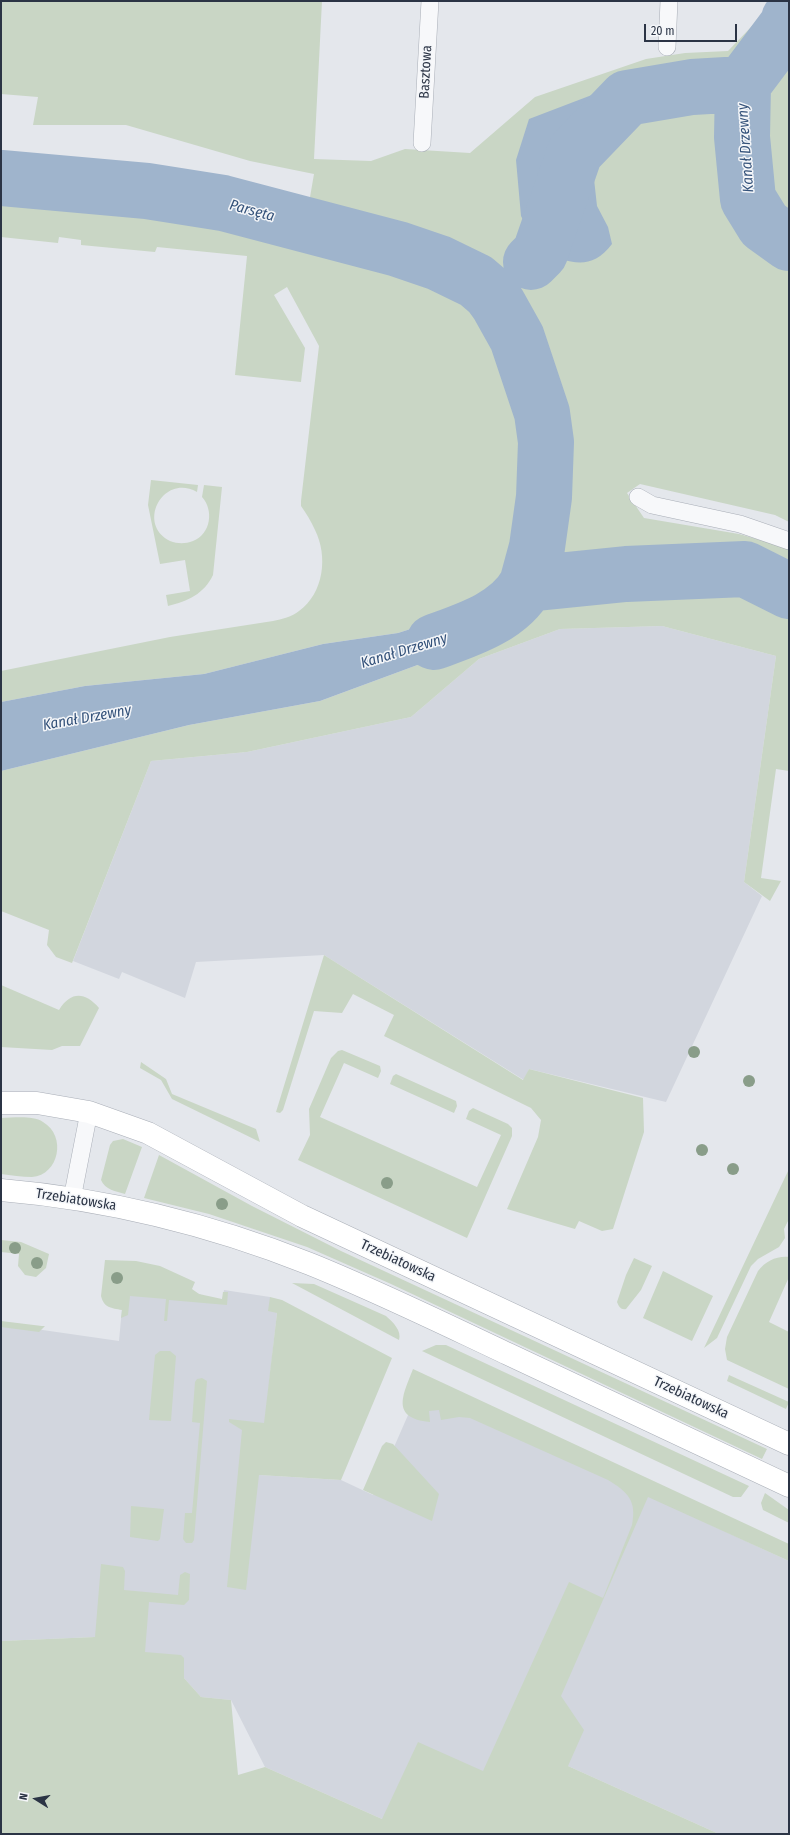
<!DOCTYPE html>
<html>
<head>
<meta charset="utf-8">
<style>
  body { margin:0 }
  #map { position:relative; width:790px; height:1835px; overflow:hidden; background:#e4e7ec; font-family:"Fira Sans Condensed",sans-serif }
  canvas { display:block }
  .frame { position:absolute; inset:0; border:2px solid #2b3445; pointer-events:none }
  .north { position:absolute; left:16px; top:1779px; width:40px; height:40px; -webkit-text-stroke:3px #f4f6f9; paint-order:stroke; rotate:281deg; font-size:11px; font-weight:700; line-height:16px; text-align:center; color:#2b3445 }
  .north::after { content:''; display:block; margin:auto; width:14px; height:18px; background:#2b3445; clip-path:polygon(50% 0,100% 100%,50% 72%,0 100%) }
  .scale { position:absolute; left:644px; top:24px; width:93px; height:18px; box-sizing:border-box; border:2px solid #2b3445; border-top:0; padding-left:5px; font-size:12px; line-height:14px; white-space:nowrap; color:#2b3445; -webkit-text-stroke:3px #f4f6f9; paint-order:stroke }
</style>
</head>
<body>
<div id="map">
<canvas width="790" height="1835"></canvas>
<div class="frame"></div>
<div class="north">N</div>
<div class="scale">20 m</div>
</div>
<script>
const ctx = document.querySelector('canvas').getContext('2d');
ctx.lineJoin = 'round';
function paint(path, color) {
  ctx.fillStyle = color;
  ctx.fill(path, 'evenodd');
}
function strokePath(path, color, width, dash) {
  ctx.strokeStyle = color;
  ctx.lineWidth = width;
  ctx.lineCap = dash ? 'butt' : 'round';
  ctx.setLineDash(dash || []);
  ctx.stroke(path);
}
function write(font, color, halo, rows, align = 'center') {
  ctx.font = font + ' "Fira Sans Condensed",sans-serif';
  ctx.lineWidth = 3;
  ctx.setLineDash([]);
  ctx.textBaseline = 'middle';
  ctx.strokeStyle = halo;
  ctx.fillStyle = color;
  for (const [text, x, y, turn = 0] of rows) {
    ctx.save();
    ctx.translate(x, y);
    ctx.rotate((+turn || 0) * Math.PI / 180);
    ctx.textAlign = isNaN(turn) ? turn : align;
    if (halo) ctx.strokeText(text, 0, 0);
    ctx.fillText(text, 0, 0);
    ctx.restore();
  }
}
paint(new Path2D(`
  M 662,626 L 776,656 L 744,882 L 762,896 L 666,1102 L 529,1069 L 524,1080 L 324,955 L 196,962 L 185,998 L 122,972 L 119,979 L 73,961 L 151,761 L 247,752 L 411,717 L 479,659 L 560,629 Z
  M 126,1265 L 222,1303 L 224,1290 L 270,1297 L 277,1313 L 259,1475 L 341,1480 L 373,1495 L 419,1390 L 789,1561 L 789,1834 L 719,1834 L 568,1766 L 382,1819 L 265,1767 L 231,1700 L 201,1697 L 184,1678 L 95,1637 L 1,1641 L 1,1324 L 119,1341 Z`), '#d2d6de');
paint(new Path2D(`
  M 1,1 L 322,1 L 314,159 L 371,161 L 405,149 L 470,153 L 535,97 L 646,59 L 685,53 L 728,51 L 776,1 L 789,1 L 789,522 L 775,515 L 640,484 L 627,493 L 644,518 L 739,534 L 789,548 L 789,771 L 776,769 L 761,878 L 781,881 L 770,901 L 744,882 L 776,656 L 662,626 L 560,629 L 479,659 L 411,717 L 247,752 L 151,761 L 72,963 L 56,957 L 47,945 L 49,930 L 1,911 L 1,771 L 189,725 L 320,701 L 431,660 L 512,623 L 534,606 L 547,556 L 559,454 L 552,396 L 536,352 L 516,311 L 491,279 L 459,254 L 414,228 L 309,203 L 314,174 L 250,161 L 126,125 L 33,125 L 38,97 L 1,94 Z
  M 1,200 L 198,222 L 303,244 L 383,270 L 446,280 L 478,297 L 502,333 L 528,421 L 530,477 L 528,524 L 491,597 L 454,615 L 398,633 L 323,644 L 204,674 L 85,686 L 1,702 L 1,671 L 170,637 L 273,621 C 282,619 292,617 299,611 C 324,593 328,556 315,530 C 311,521 306,513 301,506 L 301,501 L 319,346 L 287,287 L 274,295 L 305,348 L 301,382 L 235,375 L 247,256 L 157,247 L 155,252 L 81,245 L 81,240 L 59,237 L 58,243 L 1,237 Z
  M 151,480 L 198,485 L 197,492 C 163,473 136,524 170,541 C 178,544 185,544 193,541 C 211,534 214,510 202,497 L 204,485 L 222,487 L 213,575 C 204,594 188,601 168,606 L 166,595 L 190,591 L 185,560 L 160,564 L 148,505 Z
  M 324,955 L 523,1080 L 529,1069 L 643,1098 L 644,1132 L 613,1229 L 602,1231 L 579,1221 L 575,1229 L 507,1209 L 538,1137 L 541,1120 L 531,1108 L 384,1036 L 394,1015 L 353,994 L 342,1013 L 314,1011 L 283,1110 L 280,1113 L 276,1112 Z
  M 1,985 L 59,1010 C 71,991 85,992 99,1008 L 80,1046 L 62,1046 L 52,1050 L 1,1047 Z
  M 342,1050 L 380,1066 L 381,1071 L 378,1078 L 344,1063 L 320,1117 L 477,1187 L 501,1135 L 466,1119 L 469,1111 L 473,1108 L 508,1124 L 512,1128 L 512,1136 L 467,1238 L 298,1160 L 310,1135 L 309,1109 L 331,1058 L 338,1051 Z
  M 141,1062 L 166,1079 L 172,1094 L 256,1129 L 260,1142 L 172,1099 L 161,1080 L 140,1068 Z
  M 396,1074 L 456,1101 L 457,1106 L 454,1113 L 390,1084 L 393,1076 Z
  M 1,1118 C 14,1118 32,1115 43,1122 C 67,1136 59,1175 32,1177 C 22,1177 11,1175 1,1174 Z
  M 123,1139 L 142,1147 L 125,1194 C 116,1191 105,1190 101,1180 L 110,1145 L 113,1141 Z
  M 159,1155 L 252,1206 L 341,1251 L 767,1449 L 762,1459 L 391,1284 L 307,1247 L 209,1214 L 144,1198 Z
  M 789,1169 L 789,1219 L 784,1229 L 785,1238 L 779,1247 L 758,1259 L 751,1266 L 717,1338 L 704,1348 Z
  M 1,1240 L 21,1242 L 49,1254 L 46,1268 L 36,1277 L 25,1275 L 18,1266 L 19,1254 L 1,1252 Z
  M 789,1257 L 789,1277 L 769,1322 L 789,1332 L 789,1389 L 727,1360 L 725,1349 L 727,1337 L 758,1271 C 766,1261 776,1256 789,1257 Z
  M 634,1258 L 652,1266 L 641,1290 L 626,1309 C 621,1310 619,1307 617,1302 L 626,1275 Z
  M 105,1260 L 136,1261 L 160,1266 L 195,1282 L 192,1289 L 199,1294 L 222,1299 L 223,1292 L 228,1292 L 227,1305 L 169,1300 L 167,1321 L 164,1321 L 166,1299 L 130,1296 L 128,1315 L 121,1318 L 122,1310 C 111,1308 104,1308 101,1296 Z
  M 663,1271 L 713,1296 L 692,1341 L 643,1318 Z
  M 292,1283 L 314,1284 L 386,1316 C 393,1322 402,1331 399,1340 Z
  M 270,1297 L 282,1300 L 392,1358 L 341,1480 L 259,1475 L 246,1590 L 227,1587 L 242,1430 L 229,1422 L 229,1419 L 264,1423 L 277,1313 L 268,1311 Z
  M 1,1321 L 42,1326 L 45,1326 L 39,1332 L 1,1327 Z
  M 436,1345 L 446,1345 L 749,1486 L 741,1497 L 733,1497 L 422,1351 Z
  M 160,1351 L 170,1351 L 176,1356 L 171,1421 L 149,1420 L 155,1355 Z
  M 413,1369 L 789,1544 L 789,1561 L 648,1497 L 561,1696 L 584,1730 L 568,1766 L 719,1834 L 1,1834 L 1,1641 L 95,1637 L 101,1564 L 123,1567 L 125,1571 L 124,1590 L 178,1595 L 180,1575 L 185,1572 L 190,1574 L 189,1600 L 184,1605 L 149,1602 L 145,1652 L 181,1655 L 184,1658 L 184,1678 L 201,1697 L 231,1700 L 238,1775 L 265,1767 L 382,1819 L 418,1742 L 483,1771 L 569,1582 L 603,1598 L 632,1525 C 637,1501 628,1492 608,1480 L 470,1418 L 459,1417 L 441,1420 L 439,1410 L 429,1411 L 430,1422 C 390,1418 403,1395 413,1369 Z
  M 729,1375 L 789,1402 L 786,1409 L 727,1381 Z
  M 202,1378 L 207,1381 L 194,1540 L 192,1543 L 186,1543 L 183,1539 L 185,1513 L 192,1513 L 200,1423 L 192,1422 L 195,1382 L 197,1379 Z
  M 386,1442 L 393,1444 L 439,1494 L 432,1521 L 363,1490 L 382,1446 Z
  M 765,1493 L 789,1510 L 789,1523 L 763,1510 L 761,1503 Z
  M 131,1506 L 164,1509 L 160,1539 L 158,1541 L 130,1537 Z`), '#c9d6c5');
paint(new Path2D(`
  M 618,85 L 627,98 L 631,111 L 592,161 L 597,206 L 608,227 L 612,244 C 590,273 569,261 540,253 L 521,216 L 516,160 L 529,119 Z
  M 491,597 L 505,610 L 512,623 L 431,660 L 320,701 L 189,725 L 1,771 L 1,702 L 85,686 L 204,674 L 323,644 L 398,633 L 454,615 Z`), '#9fb4cc');
strokePath(new Path2D(`
  M 743,84 L 742,137 L 748,199 L 764,225 L 789,243
  M 1,178 L 147,191 L 223,203 L 398,249 L 439,263 L 476,281 L 490,293 L 498,304 L 517,338 L 542,413 L 546,442 L 544,497 L 537,547 L 527,584
  M 531,262 L 540,253 L 575,152 L 627,98 L 692,87 L 743,84 L 788,24 L 789,19
  M 434,642 C 467,630 509,617 527,584 L 626,574 L 745,569 L 789,591`), '#9fb4cc', 56);
const lane = new Path2D(`
  M 667,47 L 669,1
  M 422,143 L 430,1
  M 638,497 L 652,505 L 740,524 L 789,541
  M 72,1199 L 89,1112`);
const secondary = new Path2D(`
  M 1,1103 L 37,1103 L 89,1112 L 148,1133 L 302,1216 L 789,1444
  M 1,1190 C 106,1199 212,1225 310,1264 C 377,1291 442,1323 508,1354 C 602,1398 695,1442 789,1486`);
strokePath(lane, '#a9aeb7', 18);
strokePath(secondary, '#a9aeb7', 23);
strokePath(lane, '#f7f8fa', 17);
strokePath(secondary, '#fff', 22);
ctx.fillStyle = '#899d89';
for (const [x, y] of [
  [694,1052],
  [749,1081],
  [702,1150],
  [733,1169],
  [387,1183],
  [222,1204],
  [15,1248],
  [37,1263],
  [117,1278]
]) {
  ctx.beginPath();
  ctx.arc(x, y, 6, 0, 2 * Math.PI);
  ctx.fill();
}
write('14px', '#2b3445', '#f4f6f9', [
  ["Basztowa",426,72,-87],
  ["Trzebiatowska",76,1200,9],
  ["Trzebiatowska",398,1261,25],
  ["Trzebiatowska",691,1398,25]
]);
write('italic 15px', '#34527a', '#f4f6f9', [
  ["Kanał Drzewny",746,148,-94],
  ["Parsęta",252,211,15],
  ["Kanał Drzewny",404,651,-17],
  ["Kanał Drzewny",87,718,-10]
]);
</script>
</body>
</html>
